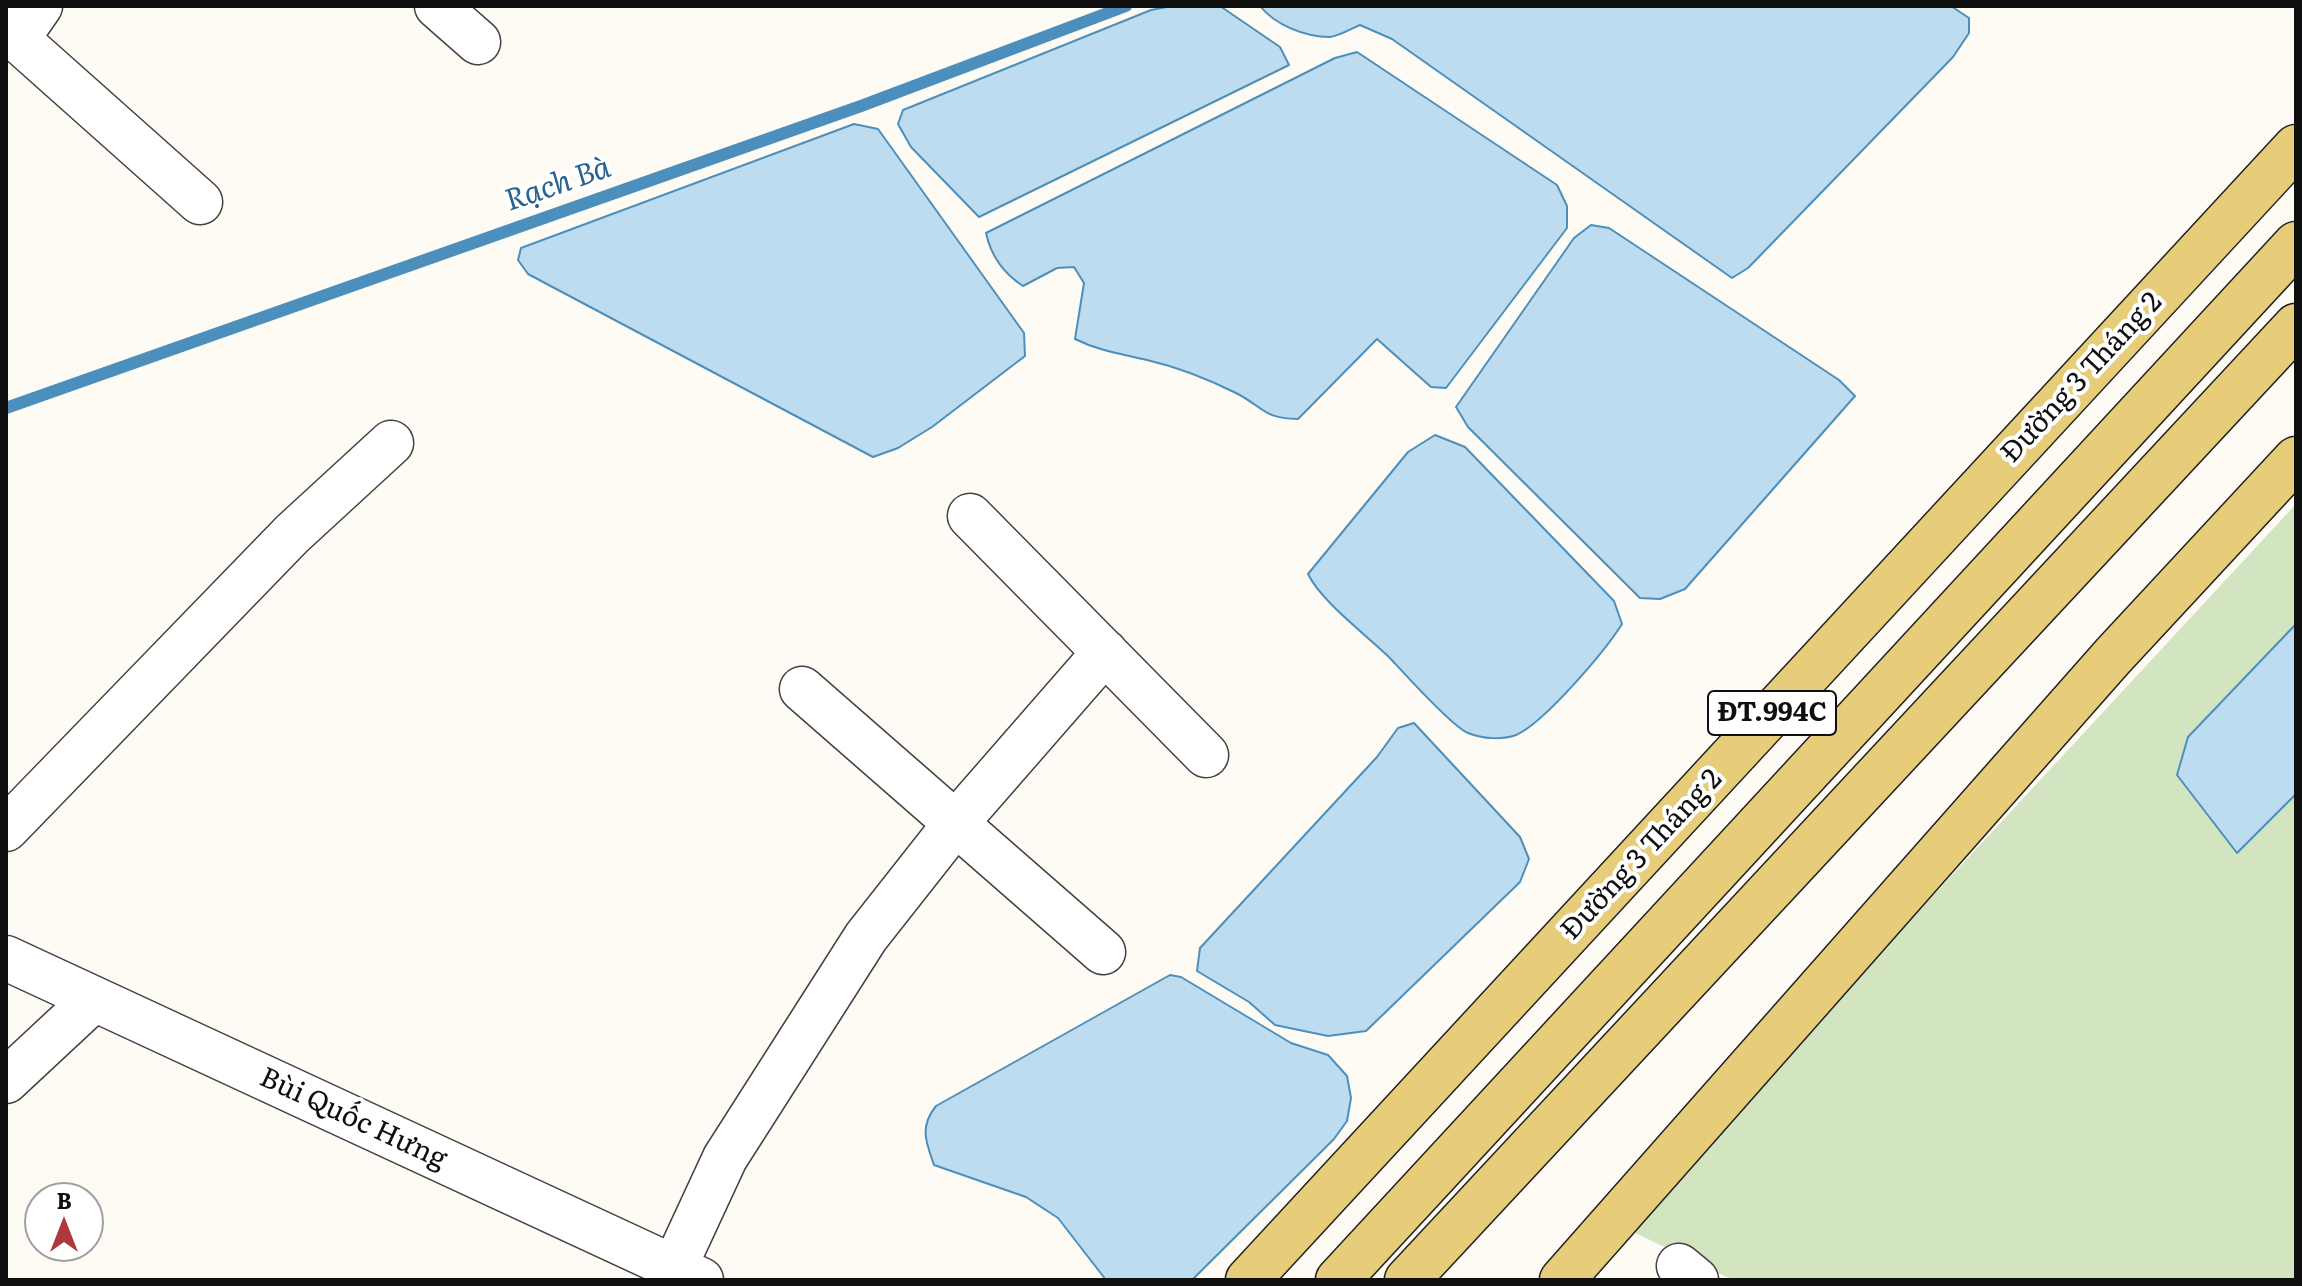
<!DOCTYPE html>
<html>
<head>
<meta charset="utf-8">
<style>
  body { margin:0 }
  #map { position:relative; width:2302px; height:1286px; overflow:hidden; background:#fdfbf3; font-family:Literata,serif }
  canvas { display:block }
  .frame { position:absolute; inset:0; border:8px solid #0f0f0f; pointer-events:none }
  .north { position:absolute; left:24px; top:1182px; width:80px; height:80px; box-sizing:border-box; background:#fff; border:2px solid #9f9f9f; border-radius:50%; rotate:0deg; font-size:22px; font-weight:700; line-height:32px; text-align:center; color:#0f0f0f }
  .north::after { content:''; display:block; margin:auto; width:28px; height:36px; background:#ae383d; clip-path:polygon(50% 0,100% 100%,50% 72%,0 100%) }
</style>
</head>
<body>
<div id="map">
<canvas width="2302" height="1286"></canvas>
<div class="frame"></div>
<div class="north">B</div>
</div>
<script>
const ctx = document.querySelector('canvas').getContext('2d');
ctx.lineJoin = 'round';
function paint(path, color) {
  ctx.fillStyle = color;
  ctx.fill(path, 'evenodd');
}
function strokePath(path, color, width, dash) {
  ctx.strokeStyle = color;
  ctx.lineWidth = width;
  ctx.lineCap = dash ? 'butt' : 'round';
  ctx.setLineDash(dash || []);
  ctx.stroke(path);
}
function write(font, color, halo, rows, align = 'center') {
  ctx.font = font + ' Literata,serif';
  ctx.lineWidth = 8;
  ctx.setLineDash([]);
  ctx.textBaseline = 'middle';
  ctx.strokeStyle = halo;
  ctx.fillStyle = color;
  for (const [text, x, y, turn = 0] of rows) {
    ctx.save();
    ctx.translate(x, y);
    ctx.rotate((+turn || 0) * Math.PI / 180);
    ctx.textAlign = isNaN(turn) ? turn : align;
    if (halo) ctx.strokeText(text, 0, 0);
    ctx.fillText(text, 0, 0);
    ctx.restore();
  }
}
paint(new Path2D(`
  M 2296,504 L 2296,1280 L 1733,1280 L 1625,1228 Z`), '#d2e4c0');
const water = new Path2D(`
  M 1172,6 L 1220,6 L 1280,47 L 1289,65 L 979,217 L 911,147 L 898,124 L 903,110 L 1151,10 Z
  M 1260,6 L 1951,6 L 1969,18 L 1969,33 L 1953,57 L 1748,268 L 1732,278 L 1392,39 L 1360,25 C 1351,29 1339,36 1330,37 C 1305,37 1275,25 1260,6 Z
  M 1357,52 L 1557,185 L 1567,206 L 1567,228 L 1446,388 L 1431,387 L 1377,339 L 1298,419 C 1262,418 1265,408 1236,393 C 1208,379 1177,367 1147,360 C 1122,354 1099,351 1075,339 L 1084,283 L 1074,267 L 1057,268 L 1023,286 C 1003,273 991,256 986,233 L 1335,58 Z
  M 854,124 L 878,129 L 1024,333 L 1025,356 L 932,427 L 898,448 L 873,457 L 528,274 L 518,260 L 521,248 Z
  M 1591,225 L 1609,228 L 1839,380 L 1855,396 L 1685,589 L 1660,599 L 1640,598 L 1468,427 L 1456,407 L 1574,238 Z
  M 1435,435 L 1465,447 L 1614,601 L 1622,624 C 1605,651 1544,723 1516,735 C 1502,740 1483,739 1468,733 C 1452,727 1404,673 1389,657 C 1365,634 1321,601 1308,574 L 1408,452 Z
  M 2296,624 L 2296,794 L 2237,853 L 2177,775 L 2188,737 Z
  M 1414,723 L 1520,837 L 1529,859 L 1520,882 L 1366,1031 L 1328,1036 L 1275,1025 L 1249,1002 L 1197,971 L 1200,948 L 1377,757 L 1398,728 Z
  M 1170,975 L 1181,977 L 1291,1043 L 1328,1055 L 1347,1076 L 1351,1098 L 1347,1121 L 1334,1139 L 1192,1280 L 1106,1280 L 1058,1218 L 1026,1197 L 934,1165 C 926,1142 919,1127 936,1106 Z`);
paint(water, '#bddcef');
strokePath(water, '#4d8fbc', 2);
strokePath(new Path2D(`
  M 6,408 L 861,106 L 1126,6`), '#4d8fbc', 12);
const minor = new Path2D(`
  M 437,6 L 478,42
  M 6,24 L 17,39 L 40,6
  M 17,39 L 200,202
  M 970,516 L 1206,755
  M 802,689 L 1103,952
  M 6,829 L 292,534 L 391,443
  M 6,958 L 701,1280
  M 6,1081 L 94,999
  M 1679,1266 L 1696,1280
  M 674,1268 L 725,1158 L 866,937 L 955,824 L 1105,652`);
const major = new Path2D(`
  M 1248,1280 L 2296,147
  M 1338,1280 L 2296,244
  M 1407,1280 L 2296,326
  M 1562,1280 L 2113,656 L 2296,459`);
strokePath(minor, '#424242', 47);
strokePath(major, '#202020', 47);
strokePath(minor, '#fff', 44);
strokePath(major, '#e7cd79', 44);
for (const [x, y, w] of [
  [1772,713,128]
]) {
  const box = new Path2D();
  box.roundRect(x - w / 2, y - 22, w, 44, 6);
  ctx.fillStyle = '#fff';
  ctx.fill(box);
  strokePath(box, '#0f0f0f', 2);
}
write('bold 26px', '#0f0f0f', null, [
  ["ĐT.994C",1772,713]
]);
write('28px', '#0f0f0f', '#fff', [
  ["Đường 3 Tháng 2",2082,378,-47],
  ["Đường 3 Tháng 2",1642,855,-47],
  ["Bùi Quốc Hưng",353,1119,25]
]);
write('italic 30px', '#276291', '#fff', [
  ["Rạch Bà",558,185,-19]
]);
</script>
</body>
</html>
